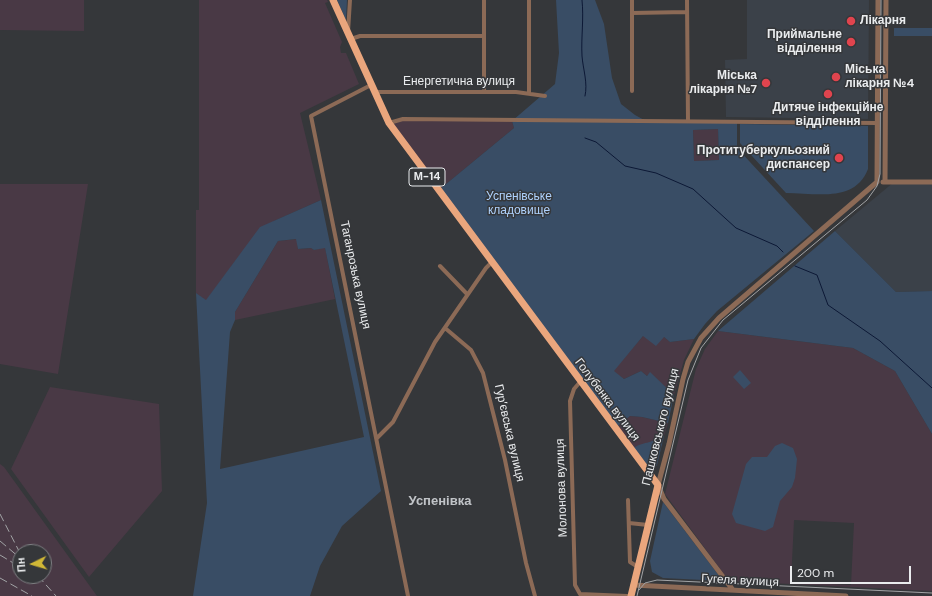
<!DOCTYPE html>
<html>
<head>
<meta charset="utf-8">
<style>
  body { margin:0 }
  #map { position:relative; width:932px; height:596px; overflow:hidden; background:#35373a; font-family:"DM Sans",sans-serif }
  canvas { display:block }
  .north { position:absolute; left:12px; top:544px; width:40px; height:40px; box-sizing:border-box; background:#35373a; border:1px solid #7d7f82; border-radius:50%; rotate:265deg; font-size:11px; font-weight:700; line-height:16px; text-align:center; color:#eaecee }
  .north::after { content:''; display:block; margin:auto; width:14px; height:18px; background:#d0b736; clip-path:polygon(50% 0,100% 100%,50% 72%,0 100%) }
  .scale { position:absolute; left:790px; top:566px; width:121px; height:18px; box-sizing:border-box; border:2px solid #eaecee; border-top:0; padding-left:5px; font-size:12px; line-height:14px; white-space:nowrap; color:#eaecee; -webkit-text-stroke:3px #35373a; paint-order:stroke }
</style>
</head>
<body>
<div id="map">
<canvas width="932" height="596"></canvas>
<div class="north">Пн</div>
<div class="scale">200 m</div>
</div>
<script>
const ctx = document.querySelector('canvas').getContext('2d');
ctx.lineJoin = 'round';
function paint(path, color) {
  ctx.fillStyle = color;
  ctx.fill(path, 'evenodd');
}
function strokePath(path, color, width, dash) {
  ctx.strokeStyle = color;
  ctx.lineWidth = width;
  ctx.lineCap = dash ? 'butt' : 'round';
  ctx.setLineDash(dash || []);
  ctx.stroke(path);
}
function write(font, color, halo, rows, align = 'center') {
  ctx.font = font + ' "DM Sans",sans-serif';
  ctx.lineWidth = 3;
  ctx.setLineDash([]);
  ctx.textBaseline = 'middle';
  ctx.strokeStyle = halo;
  ctx.fillStyle = color;
  for (const [text, x, y, turn = 0] of rows) {
    ctx.save();
    ctx.translate(x, y);
    ctx.rotate((+turn || 0) * Math.PI / 180);
    ctx.textAlign = isNaN(turn) ? turn : align;
    if (halo) ctx.strokeText(text, 0, 0);
    ctx.fillText(text, 0, 0);
    ctx.restore();
  }
}
paint(new Path2D(`
  M 747,0 L 869,0 L 868,119 L 726,117 L 725,60 L 747,59 Z
  M 894,182 L 932,183 L 932,291 L 896,292 L 835,231 Z`), '#3b4149');
paint(new Path2D(`
  M 0,0 L 84,0 L 84,31 L 0,30 Z
  M 199,0 L 327,0 L 328,2 L 325,3 L 342,42 L 340,47 L 341,53 L 346,53 L 359,84 L 300,113 L 321,200 L 274,221 L 239,256 L 206,301 L 196,293 L 196,210 L 199,210 Z
  M 389,121 L 512,121 L 514,128 L 440,189 Z
  M 718,129 L 719,160 L 694,161 L 693,130 Z
  M 0,184 L 88,184 L 58,374 L 0,364 Z
  M 297,239 L 298,249 L 311,248 L 314,250 L 325,247 L 335,299 L 235,320 L 235,312 L 278,241 Z
  M 718,331 L 853,348 L 895,371 L 932,434 L 932,591 L 729,581 L 665,494 L 696,369 L 705,349 ZM 794,520 L 854,523 L 851,585 L 791,582 Z
  M 643,336 L 664,337 L 670,342 L 694,339 L 684,360 L 674,395 L 650,373 L 647,376 L 641,371 L 624,379 L 613,371 Z
  M 50,387 L 159,404 L 162,491 L 89,577 L 11,469 Z
  M 630,416 L 642,417 L 668,423 L 664,436 L 661,435 L 653,442 L 634,448 L 618,426 Z
  M 0,464 L 4,467 L 97,596 L 0,596 ZM 20,552 L 44,552 L 44,576 L 20,576 Z`), '#493945');
paint(new Path2D(`
  M 337,0 L 347,0 L 346,20 Z
  M 556,0 L 595,0 L 604,24 L 612,78 L 621,104 L 635,115 L 646,121 L 737,123 L 737,148 L 814,231 L 717,311 L 705,324 L 694,339 L 670,342 L 664,337 L 656,346 L 643,336 L 614,371 L 624,379 L 641,371 L 647,376 L 650,372 L 674,395 L 668,423 L 642,417 L 630,416 L 618,426 L 440,189 L 514,128 L 512,121 L 555,84 L 559,53 ZM 718,129 L 719,160 L 694,161 L 693,130 Z
  M 894,28 L 932,28 L 932,36 L 894,36 Z
  M 740,124 L 868,126 L 868,169 C 855,203 816,193 786,193 L 740,143 Z
  M 321,200 L 381,491 L 342,526 L 320,566 L 310,596 L 193,596 L 207,503 L 196,293 L 206,300 L 260,227 ZM 296,239 L 298,249 L 311,248 L 314,250 L 325,248 L 364,437 L 220,469 L 230,332 L 235,320 L 235,312 L 278,241 Z
  M 835,231 L 896,292 L 932,291 L 932,434 L 895,371 L 853,348 L 718,331 Z
  M 740,370 L 751,383 L 744,389 L 733,377 Z
  M 661,435 L 664,436 L 657,465 L 654,469 L 650,468 L 634,448 C 643,441 651,445 661,435 Z
  M 782,443 L 793,448 L 797,459 L 795,478 L 792,487 L 780,501 L 773,527 L 765,531 L 736,523 L 732,514 L 746,464 L 752,457 L 767,457 L 775,446 Z
  M 663,502 L 723,581 L 663,578 L 652,572 L 650,561 Z`), '#394d65');
strokePath(new Path2D(`
  M 582,0 C 584,19 581,37 582,56 C 583,69 588,83 585,96
  M 585,138 L 596,142 L 625,166 L 656,173 L 693,189 L 736,228 L 777,246 L 783,252
  M 795,266 L 817,275 L 828,305 L 880,341 L 932,388`), '#0c1835', 1);
strokePath(new Path2D(`
  M 687,0 L 688,121
  M 632,13 L 687,12
  M 348,32 L 350,0
  M 351,39 L 360,36 L 484,36
  M 371,85 L 311,116 L 408,596
  M 632,91 L 632,0
  M 374,92 L 516,92 L 545,96
  M 484,92 L 484,0
  M 529,93 L 529,0
  M 389,123 L 403,119 L 877,123
  M 440,266 L 467,294
  M 445,328 L 471,350 L 483,373 L 505,460 L 526,563 L 535,596
  M 377,438 L 393,422 L 435,342 L 486,268 L 491,263
  M 628,500 L 630,562 L 638,567
  M 629,523 L 648,525
  M 580,594 L 575,585 L 570,401 L 574,389 L 580,382
  M 580,594 L 627,596`), '#8c6a56', 4);
strokePath(new Path2D(`
  M 883,182 L 932,182
  M 885,182 L 886,0
  M 633,585 L 846,596
  M 733,590 L 664,499 L 658,485 L 669,444 L 683,379 L 688,362 L 701,338 L 719,318 L 877,182 L 878,0`), '#8c6a56', 5);
strokePath(new Path2D(`
  M 333,0 L 389,123 L 658,485 L 631,596`), '#eaa67d', 7);
strokePath(new Path2D(`
  M 639,590 L 645,583 L 657,580 L 932,593
  M 637,596 L 688,380 L 701,348 L 723,320 L 867,200 L 877,186 L 880,174 L 881,0`), '#a2a4a6', 1);
strokePath(new Path2D(`
  M 0,514 L 20,553
  M 0,541 L 20,558
  M 0,555 L 20,567
  M 38,576 L 56,596
  M 0,578 L 32,596`), '#a2a4a6', 1, [8, 4]);
for (const [x, y, r, color] of [
  [851,21,5,"#e0444e"],
  [851,42,5,"#e0444e"],
  [836,77,5,"#e0444e"],
  [766,83,5,"#e0444e"],
  [828,94,5,"#e0444e"],
  [839,158,5,"#e0444e"]
]) {
  const dot = new Path2D();
  dot.arc(x, y, r, 0, 2 * Math.PI);
  ctx.fillStyle = color;
  ctx.fill(dot);
  strokePath(dot, '#35373a', 1.5);
}
for (const [x, y, w] of [
  [427,177,36]
]) {
  const box = new Path2D();
  box.roundRect(x - w / 2, y - 9, w, 18, 3);
  ctx.fillStyle = '#35373a';
  ctx.fill(box);
  strokePath(box, '#eaecee', 1);
}
write('bold 11px', '#eaecee', null, [
  ["М-14",427,177]
]);
write('bold 12px', '#eaecee', '#35373a', [
  ["Лікарня",860,21,"left"],
  ["Приймальне",842,35],
  ["відділення",842,49],
  ["Міська",845,70,"left"],
  ["лікарня №4",845,84,"left"],
  ["Міська",757,76],
  ["лікарня №7",757,90],
  ["Дитяче інфекційне",828,108,"center"],
  ["відділення",828,122,"center"],
  ["Протитуберкульозний",830,151],
  ["диспансер",830,165]
], 'right');
write('12px', '#eaecee', '#35373a', [
  ["Енергетична вулиця",459,82],
  ["Таганрозька вулиця",355,275,78],
  ["Голубенка вулиця",607,400,53],
  ["Пашковського вулиця",661,427,-76],
  ["Гур’євська вулиця",509,433,77],
  ["Молонова вулиця",562,488,-92],
  ["Гугеля вулиця",740,581,3]
]);
write('12px', '#afd2fd', '#35373a', [
  ["Успенівське",519,197],
  ["кладовище",519,211]
]);
write('bold 13px', '#c1c4c8', '#35373a', [
  ["Успенівка",440,502]
]);
</script>
</body>
</html>
